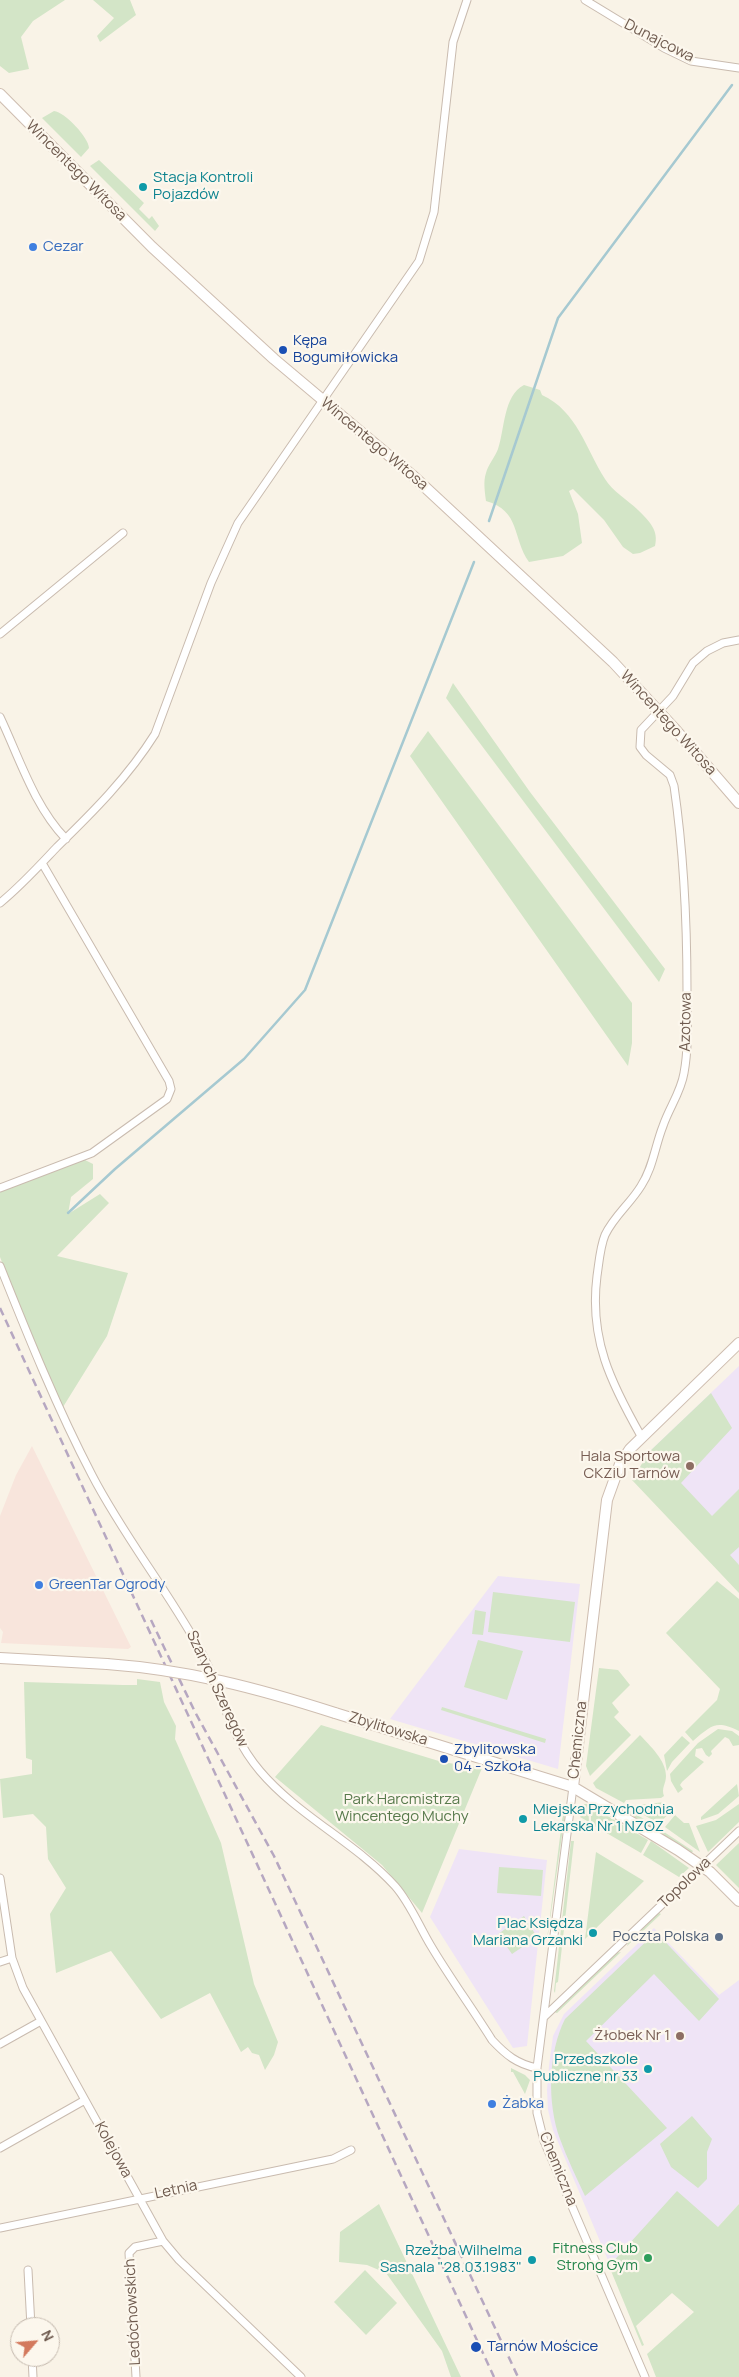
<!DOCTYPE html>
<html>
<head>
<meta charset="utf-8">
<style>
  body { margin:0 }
  #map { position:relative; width:739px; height:2377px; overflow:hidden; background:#f9f3e7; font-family:Manrope,sans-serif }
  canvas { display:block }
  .north { position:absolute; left:10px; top:2317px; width:50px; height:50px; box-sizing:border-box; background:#fcf7ed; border:1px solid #c4b9ae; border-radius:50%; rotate:63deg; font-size:14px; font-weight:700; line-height:20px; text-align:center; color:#6f5b4f }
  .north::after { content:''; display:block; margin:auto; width:18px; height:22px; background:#d3795d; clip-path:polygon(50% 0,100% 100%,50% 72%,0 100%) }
</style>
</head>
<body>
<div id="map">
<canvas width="739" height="2377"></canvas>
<div class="north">N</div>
</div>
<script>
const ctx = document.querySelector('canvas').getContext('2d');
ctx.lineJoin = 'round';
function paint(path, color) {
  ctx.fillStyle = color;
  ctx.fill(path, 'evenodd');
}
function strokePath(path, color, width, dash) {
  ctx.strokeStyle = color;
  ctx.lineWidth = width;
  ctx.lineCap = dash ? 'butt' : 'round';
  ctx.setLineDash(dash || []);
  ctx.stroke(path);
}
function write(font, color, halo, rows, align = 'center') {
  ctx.font = font + ' Manrope,sans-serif';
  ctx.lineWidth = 4.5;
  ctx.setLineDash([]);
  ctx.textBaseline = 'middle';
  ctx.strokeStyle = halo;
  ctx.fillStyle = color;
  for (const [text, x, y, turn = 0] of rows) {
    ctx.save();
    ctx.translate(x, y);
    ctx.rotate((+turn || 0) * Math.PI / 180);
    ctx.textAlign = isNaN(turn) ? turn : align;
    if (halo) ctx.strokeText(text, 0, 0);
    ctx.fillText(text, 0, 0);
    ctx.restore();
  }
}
paint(new Path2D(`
  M 32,1446 L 131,1647 L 128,1649 L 1,1643 L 3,1632 L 0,1628 L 0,1516 L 16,1475 Z`), '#f8e5dc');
paint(new Path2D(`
  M 739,1366 L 739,1593 L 649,1452 Z
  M 498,1576 L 580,1584 L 558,1769 L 390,1719 Z
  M 459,1849 L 547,1860 L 527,2046 L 513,2048 L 430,1917 Z
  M 654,1928 L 719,1995 L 739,1980 L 739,2204 L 718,2227 L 610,2265 L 553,2130 L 548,2110 L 547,2090 L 549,2066 L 553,2036 L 564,2014 Z`), '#efe4f6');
paint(new Path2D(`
  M 0,0 L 65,0 L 33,21 L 21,37 L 29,69 L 9,73 L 0,66 Z
  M 93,0 L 130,0 L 136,15 L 100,42 L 97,36 L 114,18 Z
  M 54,111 C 65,112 89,138 89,148 L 81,157 L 42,118 Z
  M 99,160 L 144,203 L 139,209 L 149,219 L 152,216 L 159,226 L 155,231 L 90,166 Z
  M 524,385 L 540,390 L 542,395 C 577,411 586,449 605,479 C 612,491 628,500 638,510 C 649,521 659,530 655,546 L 640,553 L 633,554 L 623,547 L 604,520 L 573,489 L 569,491 L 578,514 L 582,543 L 563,556 L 529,562 C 512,538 521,511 486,501 C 485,493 483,481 486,473 C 488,465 495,457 498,449 C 505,429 503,396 524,385 Z
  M 453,683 L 530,792 L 665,969 L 659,982 L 446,698 Z
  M 428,731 L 632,1003 L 632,1043 L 628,1066 L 410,756 Z
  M 83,1159 L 93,1164 L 93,1179 L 71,1197 L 68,1214 L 100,1194 L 109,1203 L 57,1256 L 128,1273 L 107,1336 L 63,1407 L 21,1312 L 0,1257 L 0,1190 Z
  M 711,1393 L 732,1428 L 681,1483 L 712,1516 L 739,1489 L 739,1547 L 730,1555 L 739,1565 L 739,1593 L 632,1480 L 649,1452 Z
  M 717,1581 L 739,1599 L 739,1731 C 716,1720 712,1725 693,1741 L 685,1732 L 717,1700 L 720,1689 L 666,1633 Z
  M 493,1592 L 575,1602 L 570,1642 L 488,1632 Z
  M 475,1610 L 486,1612 L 483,1635 L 472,1634 Z
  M 478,1640 L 523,1651 L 507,1700 L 464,1687 Z
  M 599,1668 L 618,1670 L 630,1685 L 612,1703 L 619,1712 L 614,1717 L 631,1735 L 590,1776 L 586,1766 Z
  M 137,1679 L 160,1682 L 164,1702 L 176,1726 L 175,1739 L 221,1843 L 254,1984 L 278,2042 L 274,2055 L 265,2070 L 259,2055 L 252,2053 L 248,2047 L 241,2052 L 210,1993 L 161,2019 L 111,1951 L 56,1973 L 50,1914 L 66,1888 L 48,1859 L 46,1827 L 33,1814 L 3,1818 L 0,1779 L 32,1774 L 32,1760 L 26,1758 L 24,1682 L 123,1685 L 137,1685 Z
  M 442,1707 L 546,1739 L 545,1743 L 441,1710 Z
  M 321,1725 L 442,1762 L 482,1768 L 422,1913 L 382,1865 L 275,1777 Z
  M 718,1729 L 732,1731 L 739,1736 L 739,1745 L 733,1746 L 729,1739 L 725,1737 L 711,1751 L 712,1754 L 709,1757 L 706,1755 L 702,1748 L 696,1749 L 695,1756 L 704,1762 L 682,1782 L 680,1785 L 683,1789 L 678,1793 L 671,1781 L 670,1774 L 698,1743 Z
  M 640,1735 C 650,1746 666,1760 666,1776 C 666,1784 661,1788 664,1796 L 661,1798 L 626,1800 L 624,1803 L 596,1788 L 593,1783 Z
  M 682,1736 L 690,1743 L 672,1762 L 667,1771 L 664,1755 Z
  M 737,1784 L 739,1796 L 718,1814 L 701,1820 L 701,1817 Z
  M 665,1802 L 671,1811 L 659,1824 L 629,1806 Z
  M 584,1804 L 588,1804 L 589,1822 L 580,1817 Z
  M 739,1804 L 739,1822 L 708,1852 L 696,1826 L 716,1820 Z
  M 591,1806 L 648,1840 L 641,1853 L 591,1824 Z
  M 627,1809 L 656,1826 L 654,1830 L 626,1813 Z
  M 563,1813 L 565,1814 L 545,1955 Z
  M 675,1815 L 684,1823 L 689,1823 L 700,1852 L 665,1827 Z
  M 661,1830 L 693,1851 L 691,1854 L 659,1833 Z
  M 571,1841 L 574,1841 L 558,1982 L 556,1983 L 555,1993 L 554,1991 Z
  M 651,1841 L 689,1868 L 679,1877 L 643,1855 Z
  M 739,1843 L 739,1888 L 716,1865 Z
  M 596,1852 L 644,1881 L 585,1939 Z
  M 499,1867 L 543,1870 L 541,1896 L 497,1893 Z
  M 659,1913 L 661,1914 L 627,1946 L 628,1943 Z
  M 524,1916 L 537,1937 L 512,1954 L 498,1934 Z
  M 656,1932 L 719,1999 L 699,2021 L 654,1974 L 586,2041 L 667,2128 L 585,2196 C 576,2177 567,2158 560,2139 C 547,2103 548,2053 565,2019 Z
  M 621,1952 L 557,2013 L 554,2012 L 616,1953 Z
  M 511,2068 L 525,2075 L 530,2080 L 525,2094 L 513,2072 L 511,2072 Z
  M 692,2116 L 712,2139 L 707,2152 L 707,2179 L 698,2188 L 671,2167 L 660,2144 Z
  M 677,2191 L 718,2227 L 739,2204 L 739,2377 L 656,2377 L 647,2354 L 694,2312 L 672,2293 L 636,2326 L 644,2345 L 642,2346 L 609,2266 Z
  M 379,2204 L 461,2377 L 451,2377 L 442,2351 L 386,2273 L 367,2265 L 339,2262 L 340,2232 Z
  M 365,2270 L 397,2303 L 366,2335 L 334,2302 Z`), '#d3e5c7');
strokePath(new Path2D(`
  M 489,521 L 558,318 L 732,85
  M 68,1213 L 115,1169 L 244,1059 L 305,990 L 474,562`), '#a6c9d1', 2.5);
const street = new Path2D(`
  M 585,0 L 664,48 L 691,61 L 739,68
  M 0,634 L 123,533
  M 0,717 C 19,757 34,806 66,839
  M 0,903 C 21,886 39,866 57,847 C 93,812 128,777 155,734 L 211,583 L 238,523 L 419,261 L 434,212 L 453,42 L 467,0
  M 0,1188 L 92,1153 L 167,1099 L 171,1089 L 169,1081 L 42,863
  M 0,1266 C 28,1336 57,1408 92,1475 C 123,1535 165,1587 198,1646 C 222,1688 226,1731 260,1771 C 298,1816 355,1842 395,1886 C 410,1903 419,1926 431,1946 C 450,1978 472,2008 492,2040 C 506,2055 517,2064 537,2068
  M 641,1436 C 611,1383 589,1339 597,1276 C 599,1263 600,1247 605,1235 C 614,1216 630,1204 641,1186 C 653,1168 655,1146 663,1126 C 669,1108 681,1092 684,1073 C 689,1046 687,1018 687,990 C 687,922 684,854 674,786 L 670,775 L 646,755 L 640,747 L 641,730 L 673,696 L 693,663 L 707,651 L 723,643 L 739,640
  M 573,1787 L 537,2068 L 537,2113 L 544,2141 L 645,2377
  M 0,1878 L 12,1958 L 23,1988 L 163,2241 L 179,2260 L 301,2377
  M 0,1962 L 12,1958
  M 544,2017 L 739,1831
  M 0,2044 L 41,2021
  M 0,2148 L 85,2100
  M 0,2228 L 333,2159 L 351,2150
  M 28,2270 L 31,2327
  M 32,2357 L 33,2377
  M 136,2377 L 129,2253 L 135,2247 L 163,2241`);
const secondary = new Path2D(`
  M 0,94 L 152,247 L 274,359 L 412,475 L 613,662 L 674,728 L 739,803
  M 0,1658 L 107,1664
  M 335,1713 L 573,1787 L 678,1850 L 710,1872 L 739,1901
  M 573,1787 L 607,1500 L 620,1464 L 630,1449 L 739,1343`);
strokePath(street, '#c9bbaf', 9);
strokePath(secondary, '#cebdb0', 12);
strokePath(street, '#fff', 7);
strokePath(secondary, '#fff', 10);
strokePath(new Path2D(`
  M 0,1308 L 494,2377
  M 151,1620 L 195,1712 L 274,1856 L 518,2377`), '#b6a7c1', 2.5, [8, 5]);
const secondaryBridge = new Path2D(`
  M 107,1664 C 189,1670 257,1688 335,1713`);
strokePath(secondaryBridge, '#cebdb0', 12, []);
strokePath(secondaryBridge, '#fff', 10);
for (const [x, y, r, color] of [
  [143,187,5,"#0f9aa8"],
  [33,247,5,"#3f7fe0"],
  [283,350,5,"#1a4fb4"],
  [690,1466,5,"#8d6e63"],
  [39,1585,5,"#3f7fe0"],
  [444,1759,5,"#1a4fb4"],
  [523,1819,5,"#0f9aa8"],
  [593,1933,5,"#0f9aa8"],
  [719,1937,5,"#5c6f8a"],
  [680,2036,5,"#8d6e63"],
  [648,2069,5,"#0f9aa8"],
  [492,2104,5,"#3f7fe0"],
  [648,2258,5,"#2e9e5b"],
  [532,2260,5,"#0f9aa8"],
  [476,2347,6,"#1a4fb4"]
]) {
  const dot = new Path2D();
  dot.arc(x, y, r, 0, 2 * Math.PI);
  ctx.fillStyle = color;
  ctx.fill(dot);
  strokePath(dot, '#fcf7ed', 2);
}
write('15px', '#6f5b4f', '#fcf7ed', [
  ["Dunajcowa",659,41,27],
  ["Wincentego Witosa",76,171,45],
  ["Wincentego Witosa",374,444,40],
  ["Wincentego Witosa",668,723,48],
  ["Azotowa",686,1022,-89],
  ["Szarych Szeregów",217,1689,65],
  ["Zbylitowska",388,1729,17],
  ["Chemiczna",578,1740,-84],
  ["Topolowa",685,1883,-44],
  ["Kolejowa",113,2150,61],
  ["Chemiczna",558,2169,68],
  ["Letnia",176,2190,-12],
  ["Ledóchowskich",133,2312,-93]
]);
write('15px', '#0d838f', '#fcf7ed', [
  ["Stacja Kontroli",153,178,"left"],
  ["Pojazdów",153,195,"left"],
  ["Miejska Przychodnia",533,1810,"left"],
  ["Lekarska Nr 1 NZOZ",533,1827,"left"],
  ["Plac Księdza",583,1924],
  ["Mariana Grzanki",583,1941],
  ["Przedszkole",638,2060],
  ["Publiczne nr 33",638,2077],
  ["Rzeźba Wilhelma",522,2251],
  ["Sasnala \"28.03.1983\"",522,2268]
], 'right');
write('15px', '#366cbe', '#fcf7ed', [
  ["Cezar",43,247],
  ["GreenTar Ogrody",49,1585],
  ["Żabka",502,2104]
], 'left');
write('15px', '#164399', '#fcf7ed', [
  ["Kępa",293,341],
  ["Bogumiłowicka",293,358],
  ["Zbylitowska",454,1750],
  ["04 - Szkoła",454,1767],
  ["Tarnów Mościce",487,2347]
], 'left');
write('15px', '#785e54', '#fcf7ed', [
  ["Hala Sportowa",680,1457],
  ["CKZiU Tarnów",680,1474],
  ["Żłobek Nr 1",670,2036]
], 'right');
write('15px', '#587a4c', '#fcf7ed', [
  ["Park Harcmistrza",402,1800],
  ["Wincentego Muchy",402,1817]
]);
write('15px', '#4e5e75', '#fcf7ed', [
  ["Poczta Polska",709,1937]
], 'right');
write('15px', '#27864d', '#fcf7ed', [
  ["Fitness Club",638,2249],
  ["Strong Gym",638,2266]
], 'right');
</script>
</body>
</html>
